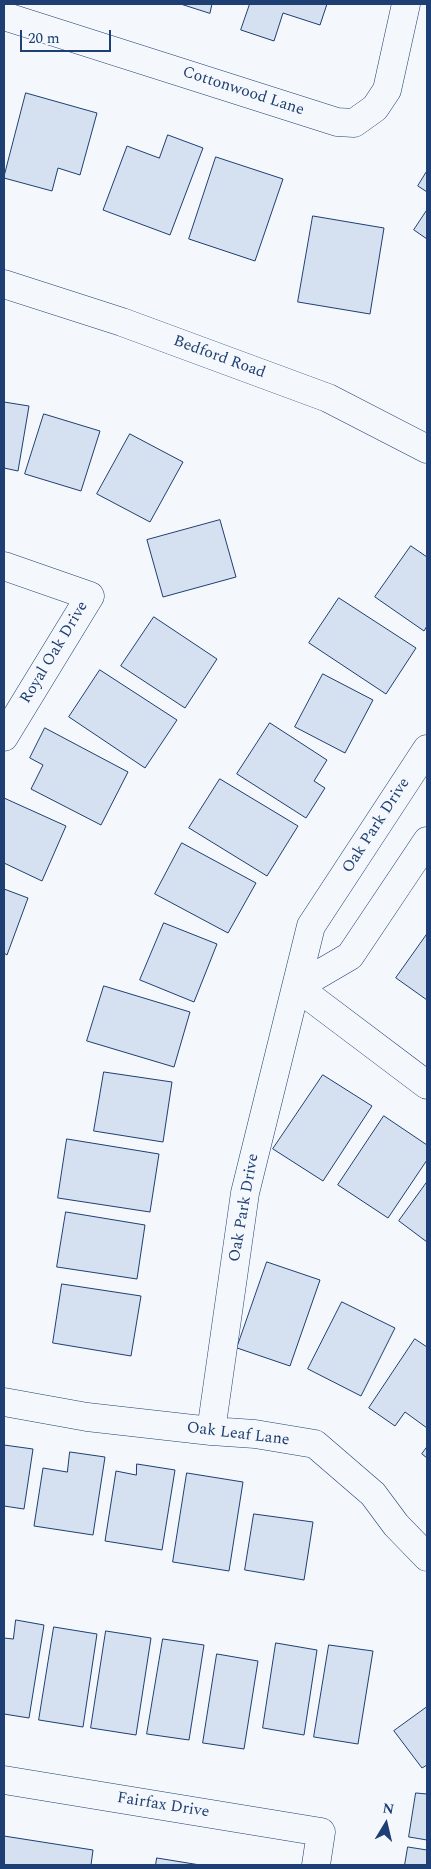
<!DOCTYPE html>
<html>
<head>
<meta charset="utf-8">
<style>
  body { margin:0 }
  #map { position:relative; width:431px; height:1869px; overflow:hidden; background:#f4f7fb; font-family:Spectral,serif }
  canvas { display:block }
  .frame { position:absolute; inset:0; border:5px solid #1d3f73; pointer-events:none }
  .north { position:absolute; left:361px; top:1799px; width:50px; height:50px; -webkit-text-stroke:4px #f4f7fb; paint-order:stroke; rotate:9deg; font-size:14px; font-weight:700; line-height:20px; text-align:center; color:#1d3f73 }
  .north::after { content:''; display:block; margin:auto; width:18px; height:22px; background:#1d3f73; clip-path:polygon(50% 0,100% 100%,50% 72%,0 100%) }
  .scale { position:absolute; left:20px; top:30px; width:91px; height:22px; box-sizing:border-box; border:2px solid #1d3f73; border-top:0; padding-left:6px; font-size:15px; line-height:18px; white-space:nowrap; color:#1d3f73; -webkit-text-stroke:4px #f4f7fb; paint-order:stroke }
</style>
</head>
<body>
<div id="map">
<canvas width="431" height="1869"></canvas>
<div class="frame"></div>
<div class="north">N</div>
<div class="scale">20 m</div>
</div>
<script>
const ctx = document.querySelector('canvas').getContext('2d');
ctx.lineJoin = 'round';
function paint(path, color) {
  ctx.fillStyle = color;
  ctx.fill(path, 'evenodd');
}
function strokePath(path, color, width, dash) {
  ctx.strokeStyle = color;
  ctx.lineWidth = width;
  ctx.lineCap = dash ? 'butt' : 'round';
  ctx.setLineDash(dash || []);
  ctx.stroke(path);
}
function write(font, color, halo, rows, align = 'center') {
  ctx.font = font + ' Spectral,serif';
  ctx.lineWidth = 4;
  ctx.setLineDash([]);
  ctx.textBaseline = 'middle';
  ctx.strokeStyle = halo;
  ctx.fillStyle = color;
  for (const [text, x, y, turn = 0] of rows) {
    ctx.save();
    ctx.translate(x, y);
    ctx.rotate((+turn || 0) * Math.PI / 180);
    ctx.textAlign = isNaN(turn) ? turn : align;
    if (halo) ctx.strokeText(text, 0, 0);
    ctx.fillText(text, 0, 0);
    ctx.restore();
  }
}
const building = new Path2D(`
  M 181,4 L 212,4 L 210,13 Z
  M 250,4 L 327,4 L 320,25 L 283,13 L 274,41 L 241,30 Z
  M 26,93 L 97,113 L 80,175 L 58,168 L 52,191 L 4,178 Z
  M 168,135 L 203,148 L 170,235 L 103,210 L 127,146 L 159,158 Z
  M 216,157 L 283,179 L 255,261 L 189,239 Z
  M 427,171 L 427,192 L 418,186 Z
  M 427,210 L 427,239 L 414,230 Z
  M 313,216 L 384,228 L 370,314 L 298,302 Z
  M 4,402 L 29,406 L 18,471 L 4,468 Z
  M 44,414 L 100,431 L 81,491 L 25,474 Z
  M 130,434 L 183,462 L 150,522 L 97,494 Z
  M 220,520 L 236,577 L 163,597 L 147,540 Z
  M 411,546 L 427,557 L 427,626 L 424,631 L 375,597 Z
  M 339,598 L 416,648 L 386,694 L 309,643 Z
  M 154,617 L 217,659 L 185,708 L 121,666 Z
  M 100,670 L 177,720 L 145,768 L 69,717 Z
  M 323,674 L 373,700 L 345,753 L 295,727 Z
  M 270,723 L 327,760 L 314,781 L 325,788 L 306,818 L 237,774 Z
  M 45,728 L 128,772 L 101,825 L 31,789 L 43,765 L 30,758 Z
  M 220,779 L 298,826 L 267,876 L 189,828 Z
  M 4,798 L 66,826 L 42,881 L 4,863 Z
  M 182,843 L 256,883 L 228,933 L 155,894 Z
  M 4,889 L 28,898 L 7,955 L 4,953 Z
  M 164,923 L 217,944 L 194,1002 L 140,980 Z
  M 427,934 L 427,1000 L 396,978 Z
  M 104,986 L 190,1012 L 174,1067 L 87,1041 Z
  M 104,1072 L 172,1082 L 163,1142 L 94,1131 Z
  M 323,1075 L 372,1106 L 323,1181 L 273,1149 Z
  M 384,1116 L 427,1145 L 427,1160 L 388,1218 L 338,1185 Z
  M 67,1139 L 159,1154 L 150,1212 L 58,1198 Z
  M 427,1182 L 427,1242 L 399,1221 Z
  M 66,1212 L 145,1225 L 137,1279 L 57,1267 Z
  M 267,1262 L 320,1280 L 290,1366 L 237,1348 Z
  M 62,1284 L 141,1296 L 131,1356 L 53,1343 Z
  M 342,1302 L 395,1328 L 361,1396 L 308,1369 Z
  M 415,1339 L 427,1347 L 427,1428 L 405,1412 L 395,1426 L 369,1408 Z
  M 4,1445 L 33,1449 L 24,1509 L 4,1506 Z
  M 427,1447 L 427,1458 L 422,1454 Z
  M 70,1452 L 105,1457 L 93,1535 L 34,1526 L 43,1468 L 67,1472 Z
  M 137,1464 L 175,1470 L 162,1550 L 105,1541 L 116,1471 L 136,1475 Z
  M 187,1473 L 243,1482 L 229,1571 L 173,1562 Z
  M 254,1514 L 313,1522 L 304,1580 L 245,1570 Z
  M 16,1620 L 44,1625 L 29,1718 L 4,1714 L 4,1638 L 13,1639 Z
  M 54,1627 L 97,1634 L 83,1727 L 39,1720 Z
  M 106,1631 L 151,1638 L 136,1735 L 91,1728 Z
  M 163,1639 L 204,1645 L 189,1740 L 147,1734 Z
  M 276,1643 L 317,1650 L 304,1735 L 263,1728 Z
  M 329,1645 L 373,1651 L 358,1744 L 314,1737 Z
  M 217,1654 L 258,1661 L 244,1749 L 203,1743 Z
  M 427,1707 L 427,1765 L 422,1768 L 394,1731 Z
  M 416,1793 L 427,1794 L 427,1840 L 409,1837 Z
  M 4,1836 L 93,1850 L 91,1865 L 4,1865 Z
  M 408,1847 L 427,1850 L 427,1865 L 405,1865 Z
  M 157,1858 L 200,1865 L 156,1865 Z`);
paint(building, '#d5e0f0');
strokePath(building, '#1d3f73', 1);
const minor = new Path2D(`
  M 4,16 L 337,122 L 354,123 L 375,108 L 387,90 L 406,4
  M 4,566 L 90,596 L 4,737
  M 297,987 L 350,956 L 427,841
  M 297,987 L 427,1085
  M 4,1402 L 87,1417 L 211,1431 L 255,1434 L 315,1444 L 373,1494 L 396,1525 L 427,1557
  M 211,1431 L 245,1193 L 311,926 L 427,749
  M 4,1780 L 321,1832 L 316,1865`);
const major = new Path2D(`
  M 4,284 L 122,322 L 328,398 L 427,449`);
strokePath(minor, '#1d3f73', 29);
strokePath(major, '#1d3f73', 29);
strokePath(minor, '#f4f7fb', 28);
strokePath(major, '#f4f7fb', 28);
write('16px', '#1d3f73', '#f4f7fb', [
  ["Cottonwood Lane",243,92,18],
  ["Bedford Road",219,358,20],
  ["Royal Oak Drive",55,653,-59],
  ["Oak Park Drive",377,826,-57],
  ["Oak Park Drive",245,1208,-80],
  ["Oak Leaf Lane",238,1435,7],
  ["Fairfax Drive",163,1806,9]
]);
</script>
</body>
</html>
